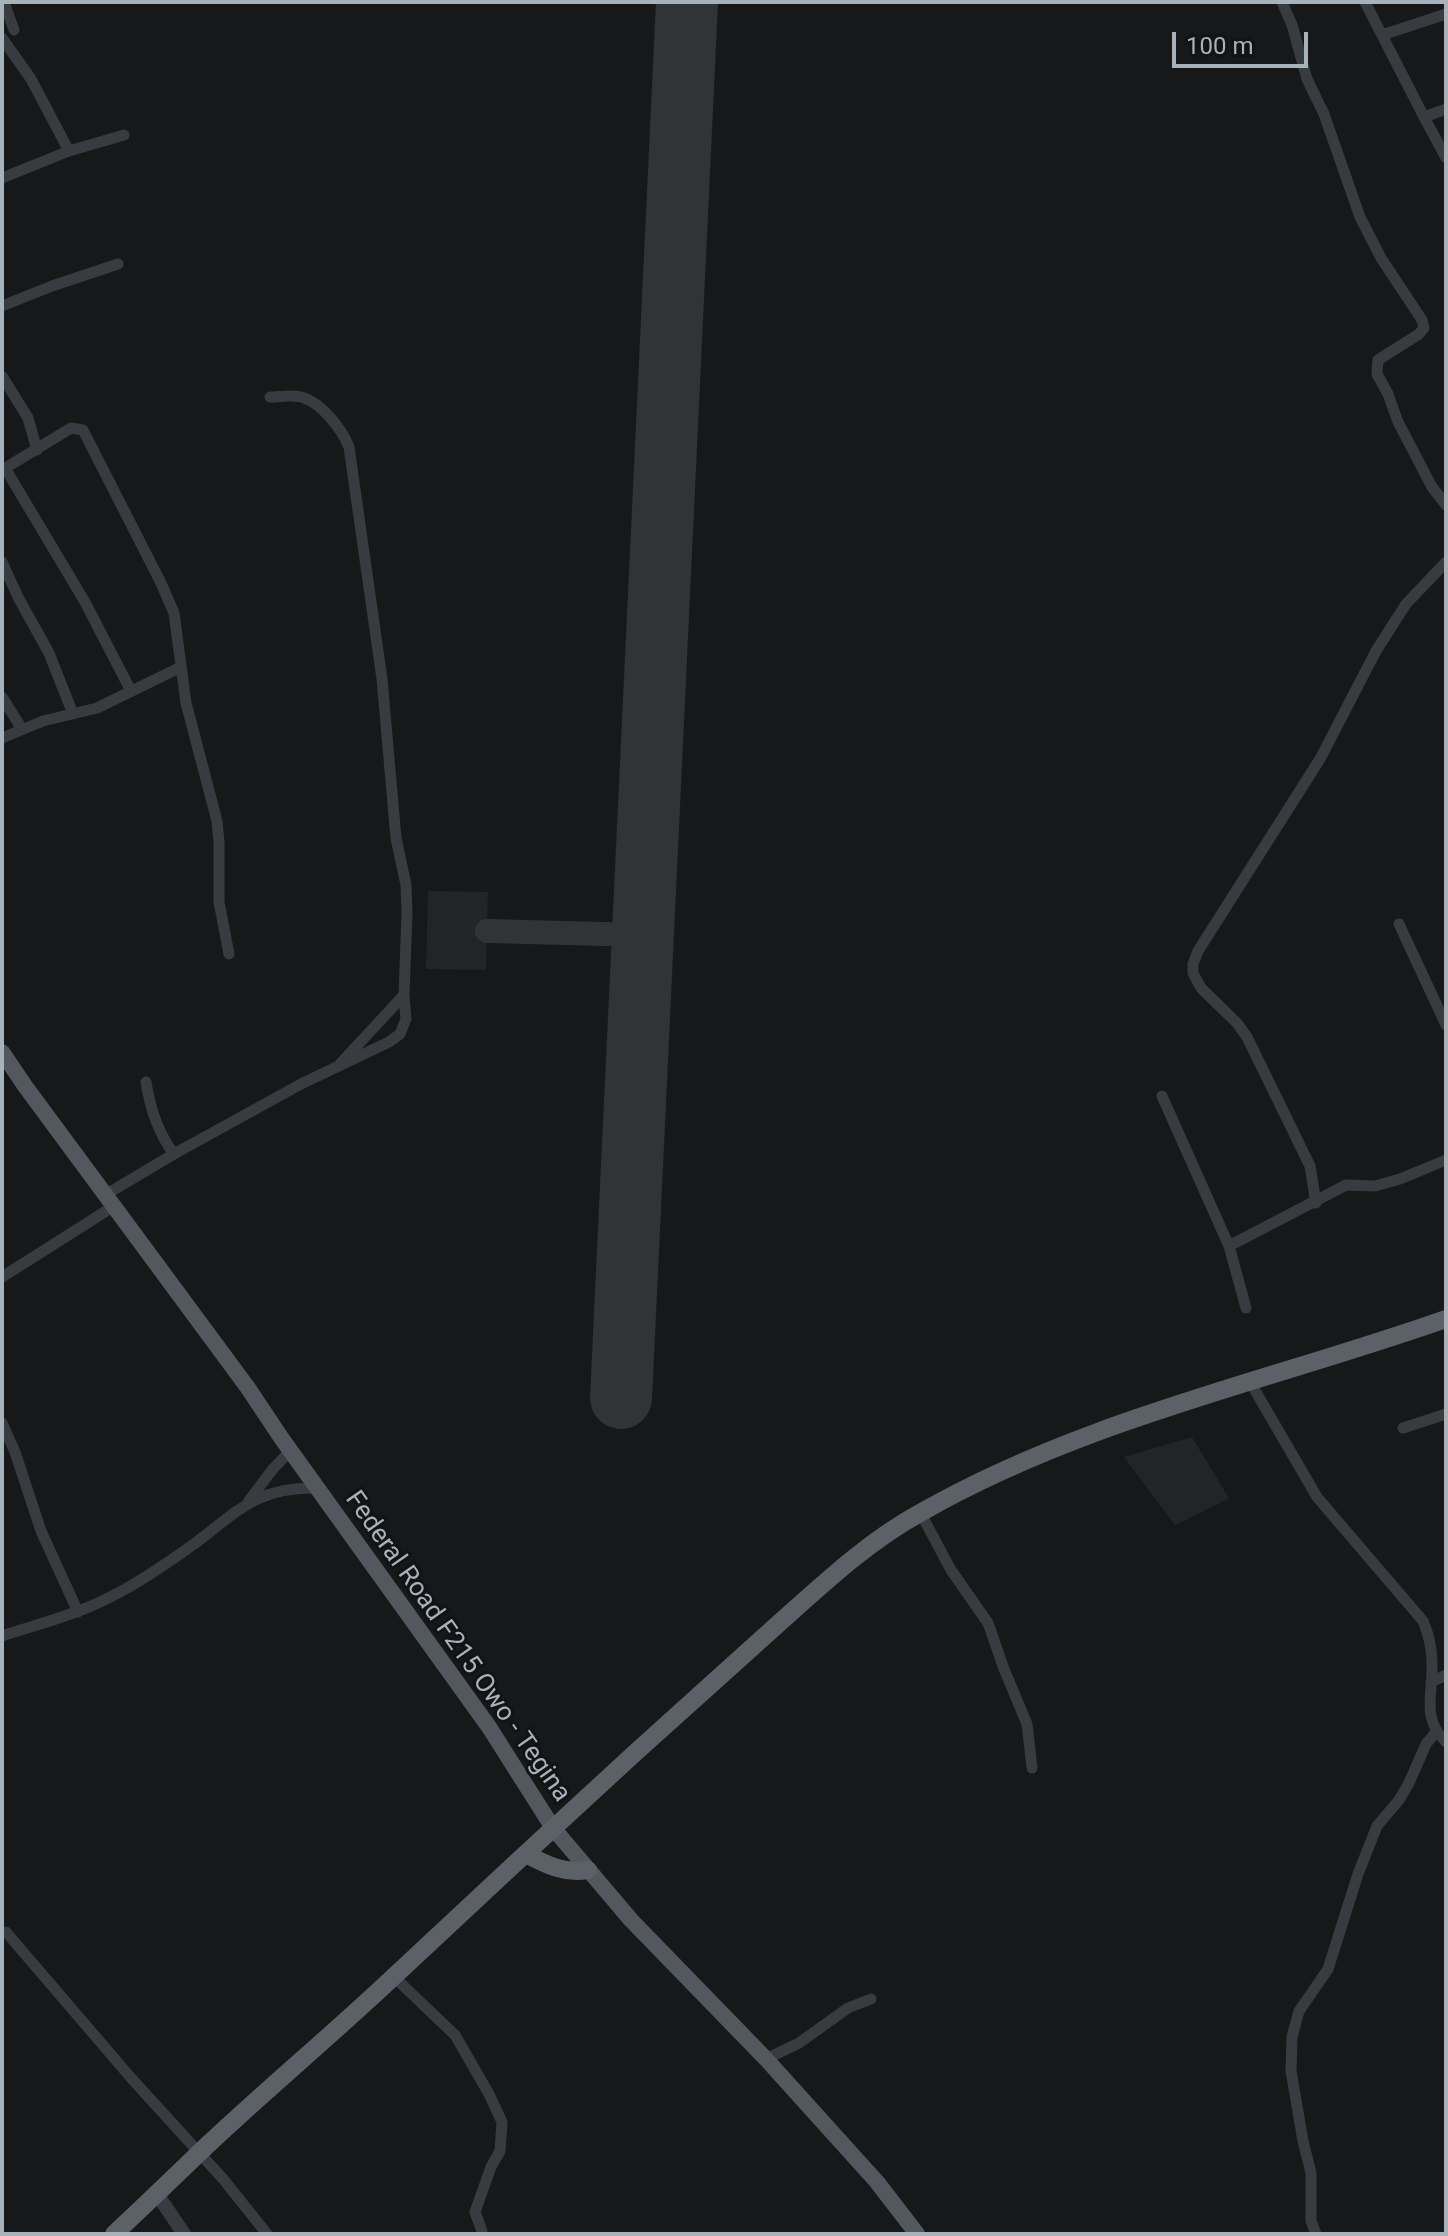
<!DOCTYPE html>
<html>
<head>
<meta charset="utf-8">
<style>
  body { margin:0 }
  #map { position:relative; width:1448px; height:2236px; overflow:hidden; background:#17181a; font-family:Roboto,sans-serif }
  canvas { display:block }
  .frame { position:absolute; inset:0; border:4px solid #a8b2ba; pointer-events:none }
  .scale { position:absolute; left:1172px; top:32px; width:136px; height:36px; box-sizing:border-box; border:4px solid #a8b2ba; border-top:0; padding-left:10px; font-size:24px; line-height:28px; white-space:nowrap; color:#a8b2ba; -webkit-text-stroke:6px #121315; paint-order:stroke }
</style>
</head>
<body>
<div id="map">
<canvas width="1448" height="2236"></canvas>
<div class="frame"></div>
<div class="scale">100 m</div>
</div>
<script>
const ctx = document.querySelector('canvas').getContext('2d');
ctx.lineJoin = 'round';
function paint(path, color) {
  ctx.fillStyle = color;
  ctx.fill(path, 'evenodd');
}
function strokePath(path, color, width, dash) {
  ctx.strokeStyle = color;
  ctx.lineWidth = width;
  ctx.lineCap = dash ? 'butt' : 'round';
  ctx.setLineDash(dash || []);
  ctx.stroke(path);
}
function write(font, color, halo, rows, align = 'center') {
  ctx.font = font + ' Roboto,sans-serif';
  ctx.lineWidth = 6;
  ctx.setLineDash([]);
  ctx.textBaseline = 'middle';
  ctx.strokeStyle = halo;
  ctx.fillStyle = color;
  for (const [text, x, y, turn = 0] of rows) {
    ctx.save();
    ctx.translate(x, y);
    ctx.rotate((+turn || 0) * Math.PI / 180);
    ctx.textAlign = isNaN(turn) ? turn : align;
    if (halo) ctx.strokeText(text, 0, 0);
    ctx.fillText(text, 0, 0);
    ctx.restore();
  }
}
paint(new Path2D(`
  M 428,891 L 488,892 L 486,970 L 426,969 Z
  M 1192,1437 L 1229,1498 L 1175,1525 L 1124,1457 Z`), '#232427');
strokePath(new Path2D(`
  M 487,931 L 643,935`), '#303437', 24);
strokePath(new Path2D(`
  M 621,1398 L 687,2`), '#303437', 62);
strokePath(new Path2D(`
  M 4,2 L 14,30
  M 1282,2 L 1292,25 L 1307,79 L 1324,114 L 1360,217 L 1381,258 L 1422,320 L 1424,328 L 1419,334 L 1378,360 L 1377,374 L 1388,394 L 1398,422 L 1432,487 L 1446,505
  M 1365,2 L 1424,117 L 1446,109
  M 1382,35 L 1446,14
  M 2,38 L 31,79 L 69,151
  M 1424,117 L 1446,158
  M 2,178 L 69,151 L 124,135
  M 2,306 L 52,286 L 118,264
  M 2,376 L 28,418 L 37,450
  M 5,468 L 85,602 L 131,691
  M 2,470 L 71,428 L 83,430 L 161,583 L 174,613 L 186,703 L 217,821 L 219,842 L 219,902 L 229,954
  M 2,562 L 19,599 L 49,653 L 73,714
  M 2,697 L 22,729
  M 2,738 L 43,721 L 97,708 L 181,667
  M 1399,924 L 1446,1025
  M 340,1064 L 404,995
  M 146,1082 C 150,1108 158,1133 174,1154
  M 1162,1096 L 1229,1246 L 1246,1308
  M 105,1195 L 174,1154 L 301,1084 L 389,1042 L 400,1034 L 406,1019 L 404,995 L 407,913 L 406,885 L 396,838 L 382,679 L 349,447 C 342,429 322,404 304,398 C 294,394 281,397 270,397
  M 1316,1203 L 1310,1166 L 1247,1037 L 1237,1023 L 1201,988 L 1193,973 L 1193,964 L 1198,951 L 1320,759 L 1376,651 L 1406,604 L 1446,562
  M 1229,1246 L 1346,1185 L 1375,1186 L 1400,1179 L 1446,1160
  M 2,1277 L 114,1206
  M 1249,1380 L 1317,1497 L 1423,1621 C 1429,1635 1432,1649 1432,1664 C 1433,1695 1421,1718 1446,1742
  M 2,1423 L 15,1452 L 41,1531 L 78,1612
  M 1403,1428 L 1446,1414
  M 248,1502 L 272,1470 L 291,1450
  M 920,1512 L 951,1570 L 988,1623 L 1004,1669 L 1027,1724 L 1032,1768
  M 2,1636 C 35,1625 69,1617 100,1602 C 133,1587 165,1565 194,1544 C 238,1511 258,1486 318,1488
  M 1431,1682 L 1446,1675
  M 6,1932 L 132,2079 L 224,2180 L 267,2234
  M 393,1976 L 455,2035 L 489,2094 L 502,2122 L 500,2151 L 491,2167 L 475,2212 L 482,2231
  M 766,2059 L 799,2043 L 848,2008 L 871,1999
  M 1316,2234 L 1311,2221 L 1311,2173 L 1303,2141 L 1291,2071 L 1292,2037 L 1299,2011 L 1328,1969 L 1358,1874 L 1377,1826 L 1399,1800 L 1409,1783 L 1426,1744 L 1436,1732`), '#383b3f', 11);
strokePath(new Path2D(`
  M 157,2194 L 184,2234`), '#383b3f', 14);
strokePath(new Path2D(`
  M 2,1052 L 25,1086 L 248,1388 L 282,1439 L 489,1727 L 553,1828 L 631,1920 L 766,2059 L 877,2182 L 917,2234`), '#53585e', 16);
strokePath(new Path2D(`
  M 526,1854 C 547,1865 564,1874 588,1870
  M 114,2234 C 142,2208 170,2181 198,2154 C 260,2095 325,2041 388,1982 C 470,1905 553,1828 636,1752 C 683,1710 730,1667 777,1625 C 822,1585 867,1542 920,1513 C 1084,1419 1270,1381 1446,1319`), '#5b6167', 18);
write('26px', '#a8b2ba', '#121315', [
  ["Federal Road F215 Owo - Tegina",457,1647,55]
]);
</script>
</body>
</html>
